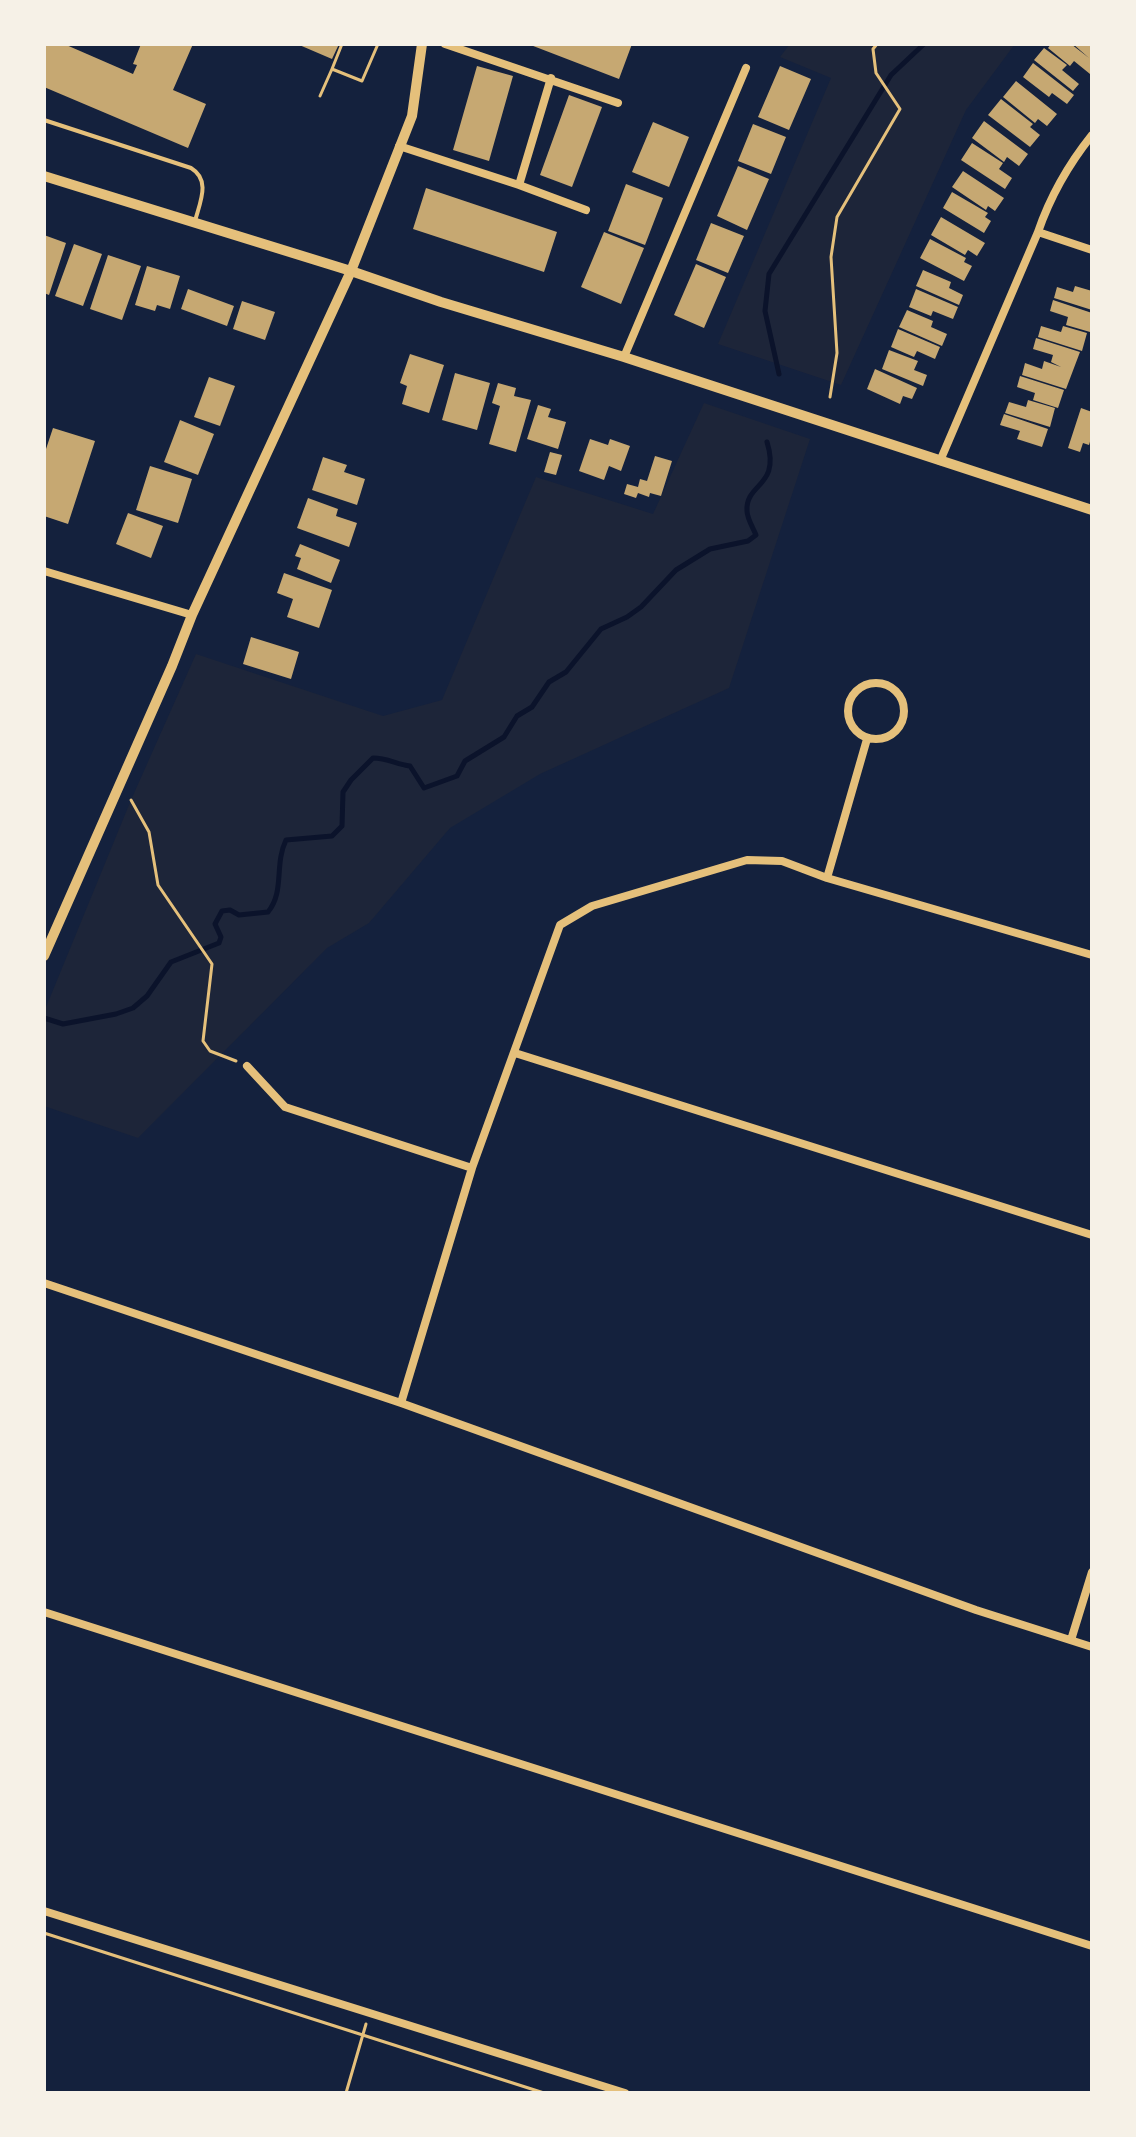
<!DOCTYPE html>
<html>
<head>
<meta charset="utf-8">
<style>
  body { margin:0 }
  #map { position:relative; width:1136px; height:2137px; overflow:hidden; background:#14213d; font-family:"Sofia Sans Condensed",sans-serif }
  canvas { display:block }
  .frame { position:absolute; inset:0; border:46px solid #f6f1e7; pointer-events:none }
</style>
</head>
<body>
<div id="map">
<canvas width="1136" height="2137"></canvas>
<div class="frame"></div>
</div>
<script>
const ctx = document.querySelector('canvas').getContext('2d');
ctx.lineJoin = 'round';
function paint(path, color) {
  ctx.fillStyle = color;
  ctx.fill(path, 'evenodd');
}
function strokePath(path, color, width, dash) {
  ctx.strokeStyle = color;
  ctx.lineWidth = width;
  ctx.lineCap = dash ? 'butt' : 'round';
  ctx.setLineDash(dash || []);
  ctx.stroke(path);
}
paint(new Path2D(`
  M 790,44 L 1015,44 L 966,110 L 841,385 L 718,344 L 831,78 L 780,57 Z
  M 704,403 L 810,439 L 729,688 L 540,774 L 450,828 L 369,923 L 327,948 L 138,1138 L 44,1106 L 44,1012 L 131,800 L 196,654 L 383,716 L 442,700 L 536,477 L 653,514 Z`), '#1d2539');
strokePath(new Path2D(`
  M 779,374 L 765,311 L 769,274 L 891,75 L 924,44
  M 44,1018 L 63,1024 L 116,1014 L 133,1008 L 147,996 L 171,962 L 219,943 L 221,937 L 215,924 L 222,911 L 230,910 L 239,915 L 268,912 C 285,891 274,865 286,840 L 332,836 L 342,826 L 343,792 L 351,780 L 373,758 C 387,758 396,764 410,766 L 424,788 L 457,776 L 465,761 L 504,737 L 517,716 L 532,707 L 549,682 L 566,672 L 601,629 L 627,617 L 641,607 L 676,570 L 710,549 L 748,541 L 756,535 C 753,528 747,518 747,511 C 745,483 781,487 767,442`), '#0b132b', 5);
paint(new Path2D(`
  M 44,44 L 64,44 L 133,74 L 137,65 L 133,64 L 141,44 L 193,44 L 173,90 L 206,104 L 188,148 L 44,87 Z
  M 297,44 L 339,44 L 332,59 Z
  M 528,44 L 632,44 L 619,79 Z
  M 1051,44 L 1071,44 L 1089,58 L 1073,44 L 1092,44 L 1092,71 L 1090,74 L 1074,61 L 1070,66 L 1048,48 Z
  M 1044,48 L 1067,65 L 1062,70 L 1079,84 L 1073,91 L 1034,60 Z
  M 1033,63 L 1074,95 L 1067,104 L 1052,93 L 1049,97 L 1023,77 Z
  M 477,66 L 513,76 L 489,161 L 453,150 Z
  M 780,66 L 811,79 L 789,130 L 758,117 Z
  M 1016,81 L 1057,114 L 1047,126 L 1038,119 L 1035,123 L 1003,97 Z
  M 569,95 L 602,107 L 572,187 L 540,175 Z
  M 1001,99 L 1033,124 L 1030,127 L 1040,135 L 1030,147 L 988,115 Z
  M 984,121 L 1028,154 L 1019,166 L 1007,157 L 1004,162 L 972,138 Z
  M 653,122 L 689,137 L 669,187 L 632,172 Z
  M 753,124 L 786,137 L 771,174 L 738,161 Z
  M 972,143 L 1003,163 L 999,169 L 1012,178 L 1005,189 L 961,160 Z
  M 738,166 L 769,179 L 747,230 L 717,216 Z
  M 963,171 L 1004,198 L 995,211 L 988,206 L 986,210 L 952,187 Z
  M 626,184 L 663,198 L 645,245 L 608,231 Z
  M 426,188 L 557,232 L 544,272 L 413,229 Z
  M 952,192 L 988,213 L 985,217 L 991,221 L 984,233 L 943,208 Z
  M 941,217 L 985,243 L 977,256 L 968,250 L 965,255 L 931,235 Z
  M 711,223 L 744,236 L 728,273 L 696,260 Z
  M 604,232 L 644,248 L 621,304 L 581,287 Z
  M 44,235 L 66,243 L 49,295 L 44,293 Z
  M 930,239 L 966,258 L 964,262 L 972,266 L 964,281 L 920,258 Z
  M 74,244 L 102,254 L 83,306 L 55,296 Z
  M 108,255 L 141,266 L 122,320 L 90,309 Z
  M 696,264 L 726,277 L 704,328 L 674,315 Z
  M 147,266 L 180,276 L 170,309 L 157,305 L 155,311 L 135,305 Z
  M 923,270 L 951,282 L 949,288 L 963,295 L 959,305 L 916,286 Z
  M 1075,286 L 1092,291 L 1092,310 L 1054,298 L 1057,287 L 1073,292 Z
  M 188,289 L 234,306 L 227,326 L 181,309 Z
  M 916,289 L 958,307 L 953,319 L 933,311 L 931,316 L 909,307 Z
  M 1053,300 L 1092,313 L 1090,332 L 1066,325 L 1068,317 L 1050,311 Z
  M 242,301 L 275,312 L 265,340 L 233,329 Z
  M 907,310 L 933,321 L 931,327 L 947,334 L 942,346 L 899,327 Z
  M 1041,326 L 1061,332 L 1063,326 L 1087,333 L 1082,351 L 1038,337 Z
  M 898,329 L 940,347 L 935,359 L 917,351 L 914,357 L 891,347 Z
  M 1036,338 L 1080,352 L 1066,389 L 1022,375 L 1025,363 L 1042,369 L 1044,361 L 1061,367 L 1051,362 L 1053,355 L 1033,349 Z
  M 889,350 L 918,361 L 914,370 L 927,375 L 923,386 L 882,369 Z
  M 410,354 L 444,365 L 429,413 L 402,404 L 407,386 L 400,383 Z
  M 875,369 L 917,388 L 912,399 L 903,396 L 900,404 L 867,389 Z
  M 455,373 L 490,383 L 477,430 L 442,420 Z
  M 1020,376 L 1064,390 L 1058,408 L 1033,400 L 1035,393 L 1017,387 Z
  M 209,377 L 235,386 L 220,426 L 194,417 Z
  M 498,383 L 516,388 L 514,396 L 531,400 L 516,452 L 489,444 L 500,406 L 492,403 Z
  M 1028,400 L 1055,408 L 1050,427 L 1005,413 L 1009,402 L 1026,407 Z
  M 538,405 L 551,409 L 548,417 L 566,422 L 558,449 L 527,439 Z
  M 1081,408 L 1092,412 L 1092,435 L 1089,445 L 1083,443 L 1080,452 L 1068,448 Z
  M 1004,414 L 1048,429 L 1042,447 L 1017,439 L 1020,431 L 1000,425 Z
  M 180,420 L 214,434 L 198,475 L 164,462 Z
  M 53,428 L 95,441 L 68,524 L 44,516 L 44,455 Z
  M 590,439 L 608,445 L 610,439 L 630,446 L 621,471 L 609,466 L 604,480 L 579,471 Z
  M 550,452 L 562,455 L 556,475 L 544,472 Z
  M 655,456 L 672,461 L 661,496 L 650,493 L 649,497 L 638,493 L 636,498 L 624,494 L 627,484 L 638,487 L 640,479 L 647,481 Z
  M 323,457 L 347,465 L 344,472 L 365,479 L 357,505 L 312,490 Z
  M 150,466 L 192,479 L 178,523 L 136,510 Z
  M 308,498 L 338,509 L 336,516 L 357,523 L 349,547 L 297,528 Z
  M 128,513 L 163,526 L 151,558 L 116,544 Z
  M 300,544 L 340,560 L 331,583 L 297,569 L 301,558 L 295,556 Z
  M 284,573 L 332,590 L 319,628 L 287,617 L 293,599 L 277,593 Z
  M 251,637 L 299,652 L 291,679 L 243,664 Z`), '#c6a872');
strokePath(new Path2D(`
  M 332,69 L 342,44
  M 320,96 L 332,69 L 362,81 L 378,44
  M 830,397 L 837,353 L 831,257 L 837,217 L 900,109 L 876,73 L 873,49 L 877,44
  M 131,800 L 149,832 L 158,885 L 212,964 L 203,1041 L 210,1051 L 236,1061
  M 44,1933 L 544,2093
  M 346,2093 L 366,2024`), '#e5c07b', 3);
strokePath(new Path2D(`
  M 44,120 L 191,168 C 211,180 200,202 195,221`), '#e5c07b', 4);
strokePath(new Path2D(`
  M 445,44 L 618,103
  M 399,146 L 519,185 L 586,210
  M 519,185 L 551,78
  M 1038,232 L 1092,250
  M 624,357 L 746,68
  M 940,461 L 1038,232 C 1050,197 1068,165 1092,135
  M 44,571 L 192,615
  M848 711a28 28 0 1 1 56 0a28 28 0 1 1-56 0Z
  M 827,878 L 867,739
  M 515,1053 L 1092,1235
  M 247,1066 L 285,1107 L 472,1168
  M 44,1283 L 401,1403 L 976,1610 L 1092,1647
  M 401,1403 L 472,1168 L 560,925 L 592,906 L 747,860 L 782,861 L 827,878 L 1092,955
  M 44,1612 L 1092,1946
  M 1071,1640 L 1092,1572
  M 44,1911 L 625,2093`), '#e5c07b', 8);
strokePath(new Path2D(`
  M 44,176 L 351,271 L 441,302 L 624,357 L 1092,510
  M 44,956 L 172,666 L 192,615 L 351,271 L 412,116 L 422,44`), '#e5c07b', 10);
</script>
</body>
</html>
